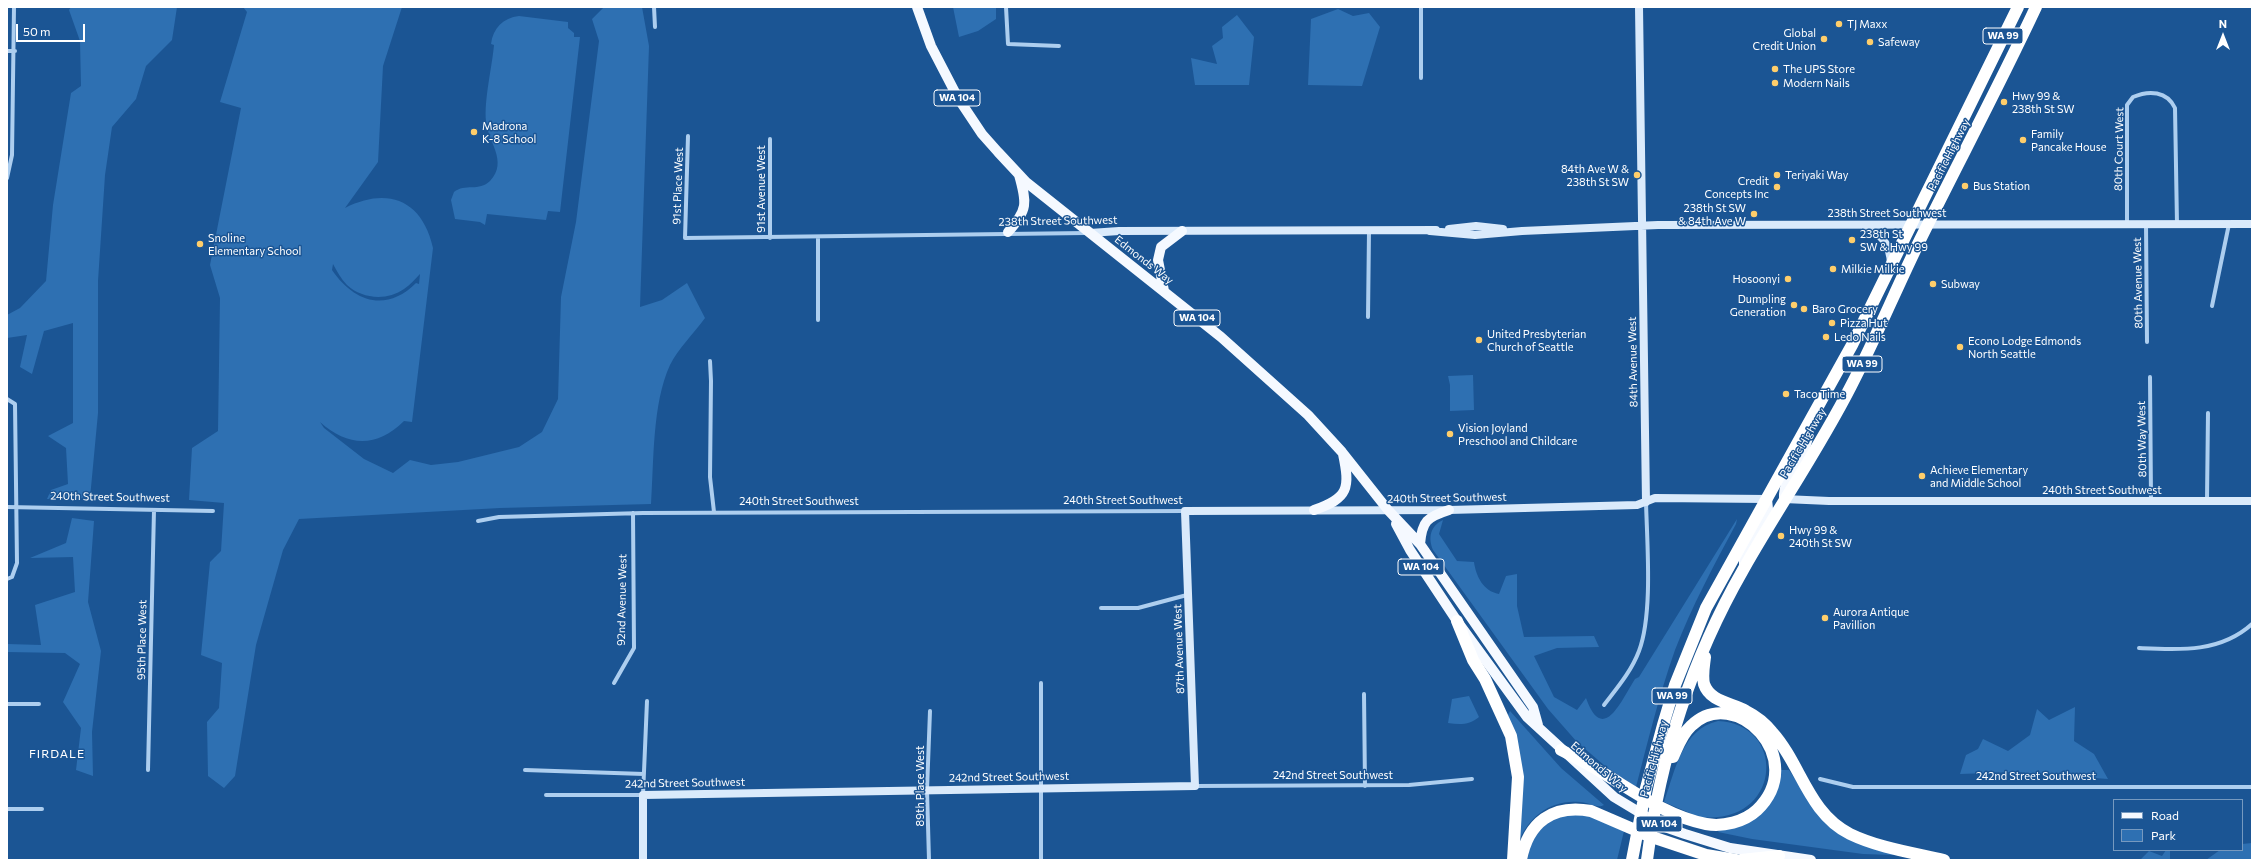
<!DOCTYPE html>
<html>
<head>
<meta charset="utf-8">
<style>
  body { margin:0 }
  #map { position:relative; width:2259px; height:867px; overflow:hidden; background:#1b5594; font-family:Commissioner,sans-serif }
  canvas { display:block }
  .frame { position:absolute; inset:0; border:8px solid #fff; pointer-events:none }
  .legend { position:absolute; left:2113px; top:799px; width:130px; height:52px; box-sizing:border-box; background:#1b5594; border:1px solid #7699bf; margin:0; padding:5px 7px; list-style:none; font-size:12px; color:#fff }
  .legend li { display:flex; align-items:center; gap:8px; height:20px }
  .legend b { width:20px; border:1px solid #7699bf }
  .north { position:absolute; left:2203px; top:16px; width:40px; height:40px; -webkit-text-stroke:3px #1b5594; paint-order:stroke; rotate:0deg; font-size:11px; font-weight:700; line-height:16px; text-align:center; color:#fff }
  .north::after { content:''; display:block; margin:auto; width:14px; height:18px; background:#fff; clip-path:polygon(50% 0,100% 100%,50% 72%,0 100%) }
  .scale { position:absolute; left:16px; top:24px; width:69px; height:18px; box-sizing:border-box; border:2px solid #fff; border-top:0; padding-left:5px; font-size:12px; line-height:14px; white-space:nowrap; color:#fff; -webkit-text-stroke:3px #1b5594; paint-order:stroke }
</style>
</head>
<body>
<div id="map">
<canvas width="2259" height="867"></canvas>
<div class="frame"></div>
<ul class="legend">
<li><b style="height:5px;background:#f5f9ff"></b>Road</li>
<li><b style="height:11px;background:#2e70b2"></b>Park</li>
</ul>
<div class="north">N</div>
<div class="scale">50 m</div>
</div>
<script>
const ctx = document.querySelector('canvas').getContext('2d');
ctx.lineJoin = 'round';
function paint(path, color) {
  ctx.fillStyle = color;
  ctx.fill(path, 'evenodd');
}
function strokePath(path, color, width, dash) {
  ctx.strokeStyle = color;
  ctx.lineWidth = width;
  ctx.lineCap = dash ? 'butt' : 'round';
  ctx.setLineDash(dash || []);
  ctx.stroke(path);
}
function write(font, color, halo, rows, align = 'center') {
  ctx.font = font + ' Commissioner,sans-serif';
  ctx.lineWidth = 3;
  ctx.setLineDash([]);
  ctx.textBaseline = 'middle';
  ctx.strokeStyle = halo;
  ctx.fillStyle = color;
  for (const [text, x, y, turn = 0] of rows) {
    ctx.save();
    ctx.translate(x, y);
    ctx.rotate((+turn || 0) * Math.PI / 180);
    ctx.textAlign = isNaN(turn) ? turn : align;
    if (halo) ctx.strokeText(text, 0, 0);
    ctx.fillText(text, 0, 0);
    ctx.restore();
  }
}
paint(new Path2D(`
  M 71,7 L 177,7 L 172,40 L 146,66 L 136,99 L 112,127 L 105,175 L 98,281 L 98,413 L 90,498 L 47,499 L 51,490 L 68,484 L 66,448 L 48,436 L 73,423 L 73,323 L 44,331 L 32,374 L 20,367 L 27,335 L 7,338 L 7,315 L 20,308 L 46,281 L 53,205 L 71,93 L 81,86 L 80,41 L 69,10 Z
  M 243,7 L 402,7 L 383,66 L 378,162 L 345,208 C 387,187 422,199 433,248 L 412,422 L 404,421 C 377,448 348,447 320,422 L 324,428 L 364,459 L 393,473 L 410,460 L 431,465 L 458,462 L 519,447 L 542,432 L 558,399 L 561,297 L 576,222 L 599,41 L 592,19 L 604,7 L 642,7 L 649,46 L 640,307 L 662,300 L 687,283 L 705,318 C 694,333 678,349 670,365 C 652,404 654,462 651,504 L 500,508 L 299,519 L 283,550 L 256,645 L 235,776 L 224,788 L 208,776 L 207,722 L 219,708 L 222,663 L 201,655 L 210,562 L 221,551 L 224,503 L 189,500 L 192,448 L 218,431 L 220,298 L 210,265 L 241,108 L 220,102 L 247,12 ZM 333,264 C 337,271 341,279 347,285 C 362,299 387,301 404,289 C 410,285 415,279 420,274 L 419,284 L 416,283 C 386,313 354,302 332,270 Z
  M 953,7 L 996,7 L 996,19 L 978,31 L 959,37 Z
  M 1338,9 L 1353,16 L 1369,13 L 1380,27 L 1362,86 L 1308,85 L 1311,19 Z
  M 1237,15 L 1254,37 L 1249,85 L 1195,85 L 1191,58 L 1217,64 L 1212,46 L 1223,38 L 1222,27 Z
  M 519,16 L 568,22 L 568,28 L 574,33 L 574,37 L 580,37 L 560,212 L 548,211 L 546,220 L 487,214 L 485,225 L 480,222 L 455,219 L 451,200 L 454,192 C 465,183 479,192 490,181 C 509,161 487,141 486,121 C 484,100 492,67 494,45 L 491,44 C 493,28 503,18 519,16 Z
  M 1473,375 L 1474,410 L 1450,411 L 1450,385 L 1448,376 Z
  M 72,518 L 94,521 L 88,602 L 101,651 L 92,732 L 93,776 L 76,770 L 81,728 L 63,702 L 80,664 L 65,653 L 7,652 L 7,644 L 41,645 L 35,605 L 75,592 L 73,557 L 30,558 L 66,543 Z
  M 1737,519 L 1736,524 C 1714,565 1692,606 1675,650 C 1659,695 1648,741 1636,787 L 1605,766 L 1577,742 L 1548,709 L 1433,550 C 1428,538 1430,526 1443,520 L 1439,534 L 1457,561 L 1474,562 C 1476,576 1483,591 1499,594 L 1506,576 L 1517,574 L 1517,606 L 1524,637 L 1594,636 L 1599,647 L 1557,648 L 1534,656 L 1554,697 L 1577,710 L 1586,698 C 1603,746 1622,699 1635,679 L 1639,677 Z
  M 1469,696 L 1479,717 C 1470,725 1460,725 1448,723 L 1452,699 Z
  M 2075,707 L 2074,741 L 2094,754 L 2108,779 L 2014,772 L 1960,774 L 1966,755 L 1978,749 L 1983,739 L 2008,751 L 2030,735 L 2037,709 L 2049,720 Z
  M 1510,711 L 1561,768 L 1604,805 C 1597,809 1588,802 1580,802 C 1552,799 1529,816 1519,841 L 1508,715 Z
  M 1718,721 C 1790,724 1782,832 1692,816 L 1692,814 L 1664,802 C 1675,771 1682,729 1718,721 Z
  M 1780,770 L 1789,770 L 1814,808 L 1893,854 L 1893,855 L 1863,854 L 1752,839 L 1718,832 L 1720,829 L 1748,822 Z
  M 1587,815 L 1624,831 L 1617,860 L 1528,860 C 1528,842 1542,823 1559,817 C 1567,814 1579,815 1587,815 Z
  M 2252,843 L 2252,860 L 2206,860 L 2220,850 L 2242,850 L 2242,844 Z
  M 2166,850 L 2170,850 L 2170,860 L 2140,860 L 2149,851 L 2162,856 Z`), '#2e70b2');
strokePath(new Path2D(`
  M 654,7 L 655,27
  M 1006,7 L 1008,44 L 1059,46
  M 1421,7 L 1421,78
  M 7,51 L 15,51
  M 688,136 L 685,238 L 1086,233
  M 7,178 L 12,155 L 14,7
  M 2127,224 L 2127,105 L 2133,97 C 2149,90 2167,91 2175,108 L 2177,224
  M 2146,224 L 2147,342
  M 770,238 L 770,139
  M 818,238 L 818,320
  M 2212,306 L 2229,224
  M 1368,317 L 1369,231
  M 710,361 L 711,381 L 710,477 L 714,512
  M 2150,377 L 2151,500
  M 7,399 L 15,404 L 17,563 L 12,577 L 7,579
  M 2207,500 L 2208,413
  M 7,507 L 213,511
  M 478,521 L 499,517 L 643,513 L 1185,511
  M 1101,608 L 1138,608 L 1187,595
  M 2139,648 C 2179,650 2220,653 2252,624
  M 614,683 L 634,648 L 633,513
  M 1041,683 L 1041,860
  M 1364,694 L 1365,786
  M 7,704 L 39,704
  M 1604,705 C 1617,688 1631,672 1639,651 C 1653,614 1647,543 1646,502
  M 148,770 L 154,510
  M 525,770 L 644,774
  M 1820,779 L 1853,787 L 2252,787
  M 1195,786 L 1409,785 L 1472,779
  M 546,795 L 643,795 L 647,701
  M 7,809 L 42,809
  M 929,860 L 927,790 L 930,711`), '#adceef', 4);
strokePath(new Path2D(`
  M 1639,7 L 1646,502
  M 1864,226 C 1882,234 1890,244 1891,264
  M 1449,229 L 1476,226 L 1503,229
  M 1430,231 L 1475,235 L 1522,231 L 1658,225 L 2252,224
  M 1090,233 L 1119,231 L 1436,230
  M 1784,499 L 1829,501 L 2252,501
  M 643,860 L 643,795 L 1195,786 L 1185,511 L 1449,510 L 1637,505 L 1655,498 L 1767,499`), '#daeafb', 8);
strokePath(new Path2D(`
  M 917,7 L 931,46 L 958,98 L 982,134 L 998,152 L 1026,182 L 1221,337 L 1308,415 L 1342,452 L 1388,510 L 1420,544 L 1533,707 L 1538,725
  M 1008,232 C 1028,210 1027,203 1019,175
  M 1164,291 L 1158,260 L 1161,247 L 1182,231
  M 1784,499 C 1782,471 1814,450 1807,428
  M 1314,510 C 1349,498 1350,488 1343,454
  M 1396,524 L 1410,550 L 1457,621 L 1527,717 L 1614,797 L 1662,826 L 1685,834 L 1730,848 L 1811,860
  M 1420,544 C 1422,521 1427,517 1449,510
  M 1744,567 L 1744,557 L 1766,516 L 1768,509 L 1767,499`), '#f5f9ff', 10);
strokePath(new Path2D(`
  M 1457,621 L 1473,660 L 1485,679 L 1511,736 L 1518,777 L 1513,860
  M 1705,657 C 1704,666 1702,675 1704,684 C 1710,702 1732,703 1746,711 C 1756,716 1765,723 1772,732 C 1801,764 1808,813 1850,834 C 1879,848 1914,853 1944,860
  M 1561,750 C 1577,758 1593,767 1608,776 C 1639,795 1670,817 1706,824 C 1723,827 1744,822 1757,810 C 1810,759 1735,683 1691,726 C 1682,734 1678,746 1673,757
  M 1521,860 C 1528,822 1553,804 1591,811 L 1649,836 L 1706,855 L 1736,860
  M 1632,860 L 1646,788 L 1663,725 L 1675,685 L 1706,608 L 1852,345 L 2018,7
  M 1647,860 C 1660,758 1692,659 1743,570 C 1778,508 1819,449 1851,386 C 1876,338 1896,289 1920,240 C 1958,163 1999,86 2036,7
  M 1741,860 L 1779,856`), '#fff', 12);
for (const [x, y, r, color] of [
  [1839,24,4,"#ffce6b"],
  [1824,39,4,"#ffce6b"],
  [1870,42,4,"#ffce6b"],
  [1775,69,4,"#ffce6b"],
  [1775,83,4,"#ffce6b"],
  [2004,102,4,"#ffce6b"],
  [474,132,4,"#ffce6b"],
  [2023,140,4,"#ffce6b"],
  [1637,175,4,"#ffce6b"],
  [1777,175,4,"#ffce6b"],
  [1965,186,4,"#ffce6b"],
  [1777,187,4,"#ffce6b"],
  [1754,214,4,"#ffce6b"],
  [1852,240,4,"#ffce6b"],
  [200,244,4,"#ffce6b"],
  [1833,269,4,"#ffce6b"],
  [1788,279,4,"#ffce6b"],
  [1933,284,4,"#ffce6b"],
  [1794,305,4,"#ffce6b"],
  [1804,309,4,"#ffce6b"],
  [1832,323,4,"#ffce6b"],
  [1826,337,4,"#ffce6b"],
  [1479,340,4,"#ffce6b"],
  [1960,347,4,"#ffce6b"],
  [1786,394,4,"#ffce6b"],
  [1450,434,4,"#ffce6b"],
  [1922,476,4,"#ffce6b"],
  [1781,536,4,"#ffce6b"],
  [1825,618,4,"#ffce6b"]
]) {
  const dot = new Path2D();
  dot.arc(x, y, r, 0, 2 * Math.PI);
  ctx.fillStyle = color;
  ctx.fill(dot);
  strokePath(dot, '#1b5594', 1.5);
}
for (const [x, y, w] of [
  [2003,36,40],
  [957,98,46],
  [1197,318,46],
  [1862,364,40],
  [1421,567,46],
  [1672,696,40],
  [1659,824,46]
]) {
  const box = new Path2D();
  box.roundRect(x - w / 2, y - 8, w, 16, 3);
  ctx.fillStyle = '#1b5594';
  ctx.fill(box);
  strokePath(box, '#fff', 1);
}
write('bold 10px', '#fff', null, [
  ["WA 99",2003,36],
  ["WA 104",957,98],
  ["WA 104",1197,318],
  ["WA 99",1862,364],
  ["WA 104",1421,567],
  ["WA 99",1672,696],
  ["WA 104",1659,824]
]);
write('11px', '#fff', '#1b5594', [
  ["TJ Maxx",1847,24],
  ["Global",1816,33,"right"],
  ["Credit Union",1816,46,"right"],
  ["Safeway",1878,42],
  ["The UPS Store",1783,69],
  ["Modern Nails",1783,83],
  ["Hwy 99 &",2012,96],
  ["238th St SW",2012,109],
  ["Madrona",482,126],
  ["K-8 School",482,139],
  ["Family",2031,134],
  ["Pancake House",2031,147],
  ["84th Ave W &",1629,169,"right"],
  ["238th St SW",1629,182,"right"],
  ["Teriyaki Way",1785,175],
  ["Credit",1769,181,"right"],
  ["Concepts Inc",1769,194,"right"],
  ["Bus Station",1973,186],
  ["238th St SW",1746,208,"right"],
  ["& 84th Ave W",1746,221,"right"],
  ["238th St",1860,234],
  ["SW & Hwy 99",1860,247],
  ["Snoline",208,238],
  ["Elementary School",208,251],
  ["Milkie Milkie",1841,269],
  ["Hosoonyi",1780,279,"right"],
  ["Subway",1941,284],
  ["Dumpling",1786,299,"right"],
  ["Generation",1786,312,"right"],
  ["Baro Grocery",1812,309],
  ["Pizza Hut",1840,323],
  ["United Presbyterian",1487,334],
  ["Church of Seattle",1487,347],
  ["Ledo Nails",1834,337],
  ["Econo Lodge Edmonds",1968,341],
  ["North Seattle",1968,354],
  ["Taco Time",1794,394],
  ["Vision Joyland",1458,428],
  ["Preschool and Childcare",1458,441],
  ["Achieve Elementary",1930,470],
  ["and Middle School",1930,483],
  ["Hwy 99 &",1789,530],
  ["240th St SW",1789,543],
  ["Aurora Antique",1833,612],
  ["Pavillion",1833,625]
], 'left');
write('11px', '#fff', '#1b5594', [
  ["80th Court West",2119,149,-89],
  ["Pacific Highway",1949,155,-63],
  ["91st Place West",678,186,-88],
  ["91st Avenue West",761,189,-90],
  ["238th Street Southwest",1887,213],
  ["238th Street Southwest",1058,221,-1],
  ["Edmonds Way",1144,260,38],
  ["80th Avenue West",2138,283,-91],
  ["84th Avenue West",1633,362,-91],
  ["80th Way West",2142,439,-91],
  ["Pacific Highway",1803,443,-59],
  ["240th Street Southwest",2102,490],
  ["240th Street Southwest",110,497,1],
  ["240th Street Southwest",1447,498,-1],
  ["240th Street Southwest",1123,500],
  ["240th Street Southwest",799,501],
  ["92nd Avenue West",622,600,-89],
  ["95th Place West",142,640,-89],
  ["87th Avenue West",1179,649,-92],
  ["Pacific Highway",1654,759,-75],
  ["Edmonds Way",1599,767,41],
  ["242nd Street Southwest",1333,775],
  ["242nd Street Southwest",2036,776],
  ["242nd Street Southwest",1009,777,-1],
  ["242nd Street Southwest",685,783,-1],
  ["89th Place West",920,786,-90]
]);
ctx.letterSpacing = '1px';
write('12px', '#fff', '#1b5594', [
  ["FIRDALE",57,754]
]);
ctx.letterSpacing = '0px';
</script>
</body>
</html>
